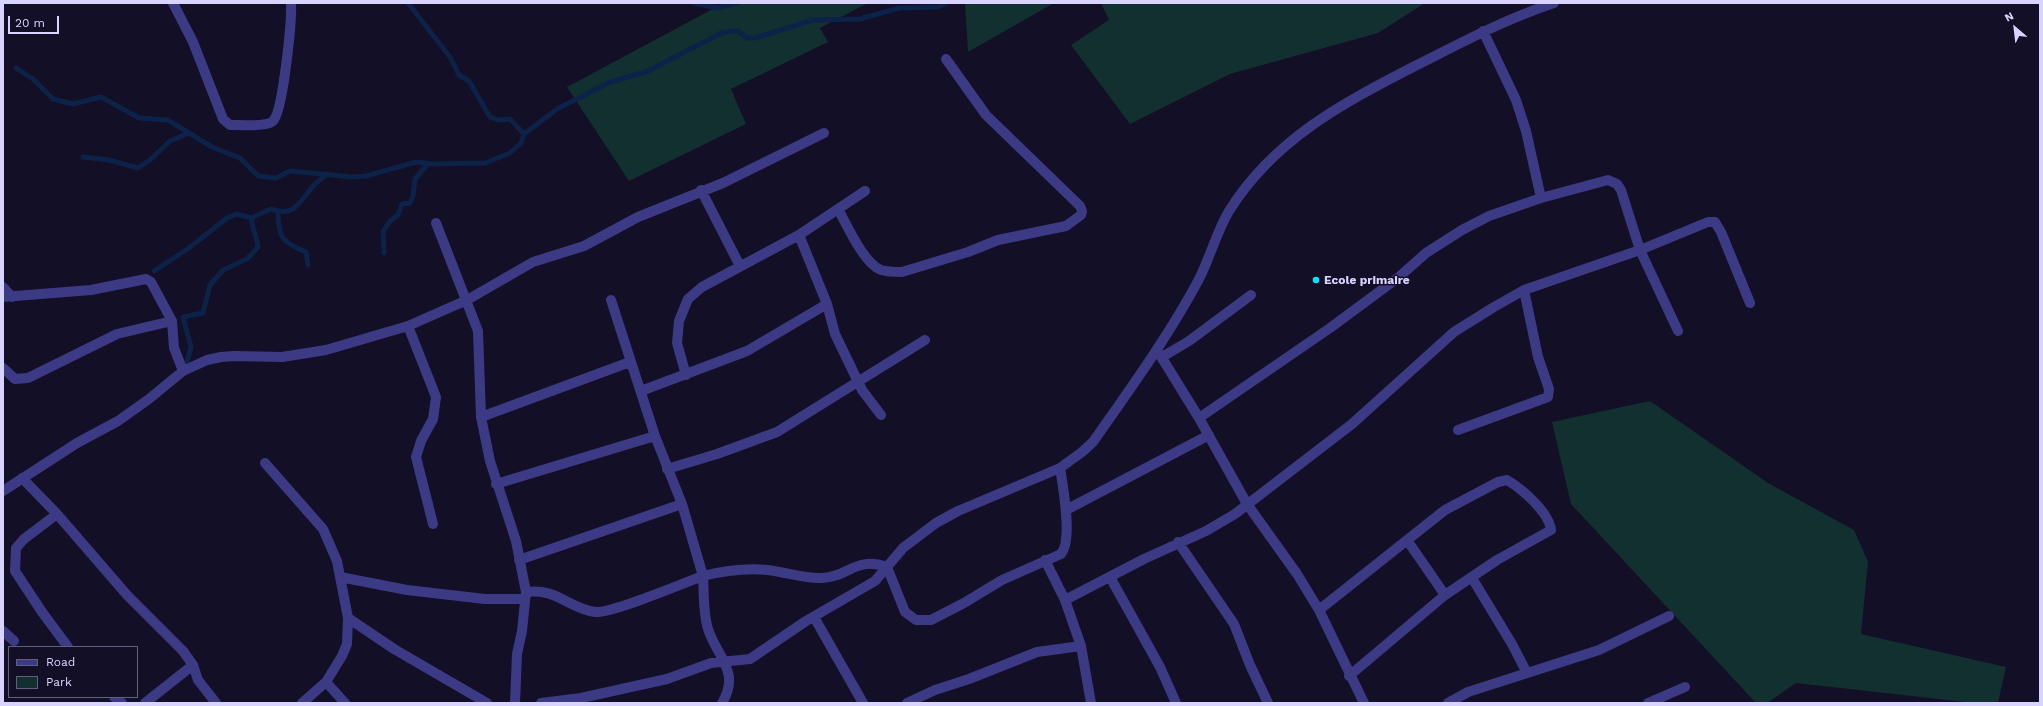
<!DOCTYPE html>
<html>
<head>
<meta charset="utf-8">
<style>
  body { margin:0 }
  #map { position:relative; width:2043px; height:706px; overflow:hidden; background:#130f26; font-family:"Work Sans",sans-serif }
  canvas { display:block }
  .frame { position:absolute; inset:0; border:4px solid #d9d4ff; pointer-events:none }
  .legend { position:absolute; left:8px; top:646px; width:130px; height:52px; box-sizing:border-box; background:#130f26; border:1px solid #625e7d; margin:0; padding:5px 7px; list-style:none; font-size:12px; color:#d9d4ff }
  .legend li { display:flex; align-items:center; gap:8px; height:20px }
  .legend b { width:20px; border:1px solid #625e7d }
  .north { position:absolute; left:1995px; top:8px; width:40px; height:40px; -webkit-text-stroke:3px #130f26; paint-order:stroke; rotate:332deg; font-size:11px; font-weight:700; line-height:16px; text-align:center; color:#d9d4ff }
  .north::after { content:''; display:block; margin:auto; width:14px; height:18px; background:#d9d4ff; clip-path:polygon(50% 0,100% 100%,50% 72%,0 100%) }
  .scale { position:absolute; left:8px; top:16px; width:51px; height:18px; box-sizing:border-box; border:2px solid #d9d4ff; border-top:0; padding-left:5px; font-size:12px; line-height:14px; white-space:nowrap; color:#d9d4ff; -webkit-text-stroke:3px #130f26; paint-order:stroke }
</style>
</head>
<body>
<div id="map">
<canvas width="2043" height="706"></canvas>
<div class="frame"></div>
<ul class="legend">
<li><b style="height:5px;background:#3d3a85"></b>Road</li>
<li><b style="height:11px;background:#12302f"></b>Park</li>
</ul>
<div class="north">N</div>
<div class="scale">20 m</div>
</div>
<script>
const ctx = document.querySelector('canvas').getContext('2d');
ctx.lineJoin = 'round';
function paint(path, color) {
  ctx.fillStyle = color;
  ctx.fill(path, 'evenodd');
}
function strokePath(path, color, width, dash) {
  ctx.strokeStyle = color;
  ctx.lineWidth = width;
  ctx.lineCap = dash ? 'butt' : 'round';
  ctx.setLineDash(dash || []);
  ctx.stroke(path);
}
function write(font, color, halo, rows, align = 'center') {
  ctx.font = font + ' "Work Sans",sans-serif';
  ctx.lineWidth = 3;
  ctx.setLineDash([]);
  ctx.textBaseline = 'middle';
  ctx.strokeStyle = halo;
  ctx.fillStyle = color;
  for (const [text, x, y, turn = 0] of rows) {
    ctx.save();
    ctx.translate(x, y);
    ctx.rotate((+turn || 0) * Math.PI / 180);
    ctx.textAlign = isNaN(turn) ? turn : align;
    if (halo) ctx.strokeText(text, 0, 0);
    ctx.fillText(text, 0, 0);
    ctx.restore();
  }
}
paint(new Path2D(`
  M 724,3 L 868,3 L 820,28 L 828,42 L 731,89 L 746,124 L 629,181 L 567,87 Z
  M 965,3 L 1054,3 L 968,52 Z
  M 1101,3 L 1425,3 L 1378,33 L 1230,74 L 1130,124 L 1071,45 L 1109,20 Z
  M 1650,401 L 1768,483 L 1854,530 L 1868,562 L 1861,634 L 2006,667 L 1998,703 L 1974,703 L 1796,683 L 1767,703 L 1756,703 L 1571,504 L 1552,422 Z`), '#12302f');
strokePath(new Path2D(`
  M 408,3 L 450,57 L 459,75 L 469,81 L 490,117 L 498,120 L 510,119 L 524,134
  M 694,3 L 718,8 L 738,3
  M 16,68 L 33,79 L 53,99 L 73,104 L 101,97 L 139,118 L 168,120 L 212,147 L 240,158 L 258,176 L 276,178 L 290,171 L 353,177 L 366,176 L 416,162 L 433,164 L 485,163 L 510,153 L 521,143 L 524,134 L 557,109 L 608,83 L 648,71 L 723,32 L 738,31 L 747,38 L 755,38 L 813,20 L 860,19 L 899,8 L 938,7 L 946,3
  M 83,157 L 109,160 L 138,168 L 150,160 L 170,141 L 189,133
  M 278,211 C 278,238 282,242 306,252 L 308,265
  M 384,253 L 383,232 L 390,221 L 398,215 L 402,204 L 410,203 L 413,196 L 415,179 L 428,164
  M 154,271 L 189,248 L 227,218 L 237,214 L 251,218 L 271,209 C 293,217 298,205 310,190 C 314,184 321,179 327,174
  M 186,365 L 191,347 L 183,317 L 203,313 L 210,285 L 223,270 L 247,259 L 258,247 C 257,237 252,228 251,218`), '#0c2248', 5);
strokePath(new Path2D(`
  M 173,3 L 193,42 L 223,119 L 230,125 C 239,125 267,127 273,121 C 283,112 292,20 291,3
  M 701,190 L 740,266
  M 865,191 L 799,235 L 827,304 L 835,334 L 862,390 L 881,415
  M 1541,198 L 1608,180 L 1617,184 L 1621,190 L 1640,250 L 1678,331
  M 838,209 C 847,225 864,264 881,270 C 888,272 895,272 902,272 L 968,252 L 998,240 L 1066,226 L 1081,215 L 1082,211 L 1080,206 L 986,115 L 946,59
  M 436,223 L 478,331 L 481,417 L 490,461 L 516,541 L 526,592 L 522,631 L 517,654 L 515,703
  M 3,287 L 12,297
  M 3,297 L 91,290 L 146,279 L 151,282 L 172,321 L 174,348 L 183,371
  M 408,326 L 436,397 L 433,419 L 421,441 L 416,457 L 433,524
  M 1157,350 L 1199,418 L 1247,504 L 1297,574 L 1319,610 L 1364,703
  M 1162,357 L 1189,341 L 1251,295
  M 3,368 L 15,379 L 28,378 L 117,334 L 172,321
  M 686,375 L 677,343 L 679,321 L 688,299 L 702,287 L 799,235
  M 641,391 L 747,351 L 827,304
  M 481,417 L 630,362
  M 1199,418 L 1330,328 L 1399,277 L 1426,253 L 1462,230 L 1489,216 L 1541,198 L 1526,131 L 1516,100 L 1483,31
  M 1458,430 L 1548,397 L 1549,389 L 1538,357 L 1524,290
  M 265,463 L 323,529 L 337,561 L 348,618 L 347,644 L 342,656 L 326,682 L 302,703
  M 667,469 L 717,454 L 777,432 L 925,340
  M 22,478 L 57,514 L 127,595 L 183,651 L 193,665 L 198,680 L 216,703
  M 496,484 L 655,436
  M 3,491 L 77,443 L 118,421 L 149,399 L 183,371 L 207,360 L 221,357 L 234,356 L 282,357 L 326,350 L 408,326 L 467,300 L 533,262 L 584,246 L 638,217 L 723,183 L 824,133
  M 1066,510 L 1209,435
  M 57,514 L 24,539 L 16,548 L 15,571 L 42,612 L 68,647
  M 1407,540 L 1445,595
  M 1178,542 L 1234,624 L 1250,665 L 1268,703
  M 519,560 L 682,504
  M 1045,560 L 1065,600 L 1144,559 L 1206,531 L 1235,514 L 1352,424 L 1454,332 L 1494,307 L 1524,290 L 1640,250 L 1708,222 L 1715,222 L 1721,232 L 1750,303
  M 340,577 L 407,590 L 485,599 L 525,599
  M 1110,577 L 1160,667 L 1176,703
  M 1472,578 L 1512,644 L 1527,673
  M 526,592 C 558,588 567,608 595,612 C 611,614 683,583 703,576 L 682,504 L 655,436 L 611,300
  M 1065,600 L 1081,646 L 1091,703
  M 1319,610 L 1445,510 L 1498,482 L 1507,480 C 1522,489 1549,512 1551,530 L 1497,560 L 1445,595 L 1349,676
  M 814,617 L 863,703
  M 348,618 L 394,649 L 487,703
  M 3,631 L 14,641
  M 326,682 L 345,703
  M 114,697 L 122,703
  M 145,703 L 193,665
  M 541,703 L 581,698 L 667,679 L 711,663 L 750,659 L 806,621 L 875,581 L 903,548 L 936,523 L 958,511 L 1060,468 L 1082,452 L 1093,442 C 1130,389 1168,337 1198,281 C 1210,258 1216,233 1229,211 C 1274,139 1343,103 1415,66 C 1463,42 1503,20 1554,3
  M 722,703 C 741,672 717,657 708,629 C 703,613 704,593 703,576 C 723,571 746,568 767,570 C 786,572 804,579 822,578 C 849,577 855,556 887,567 L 905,612 L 916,620 L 931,620 L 964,603 L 1002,580 L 1061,554 C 1073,540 1063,487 1060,468
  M 907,703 L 935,690 L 969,679 L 1037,652 L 1081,646
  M 1448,703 L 1468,692 L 1599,650 L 1669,616
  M 1648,703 L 1685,687`), '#3d3a85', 10);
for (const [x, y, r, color] of [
  [1316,280,4,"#00e5ff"]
]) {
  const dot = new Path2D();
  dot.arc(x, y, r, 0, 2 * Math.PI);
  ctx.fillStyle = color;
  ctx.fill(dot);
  strokePath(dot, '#130f26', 1.5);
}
write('bold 12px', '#d9d4ff', '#130f26', [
  ["Ecole primaire",1324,280]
], 'left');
</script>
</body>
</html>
